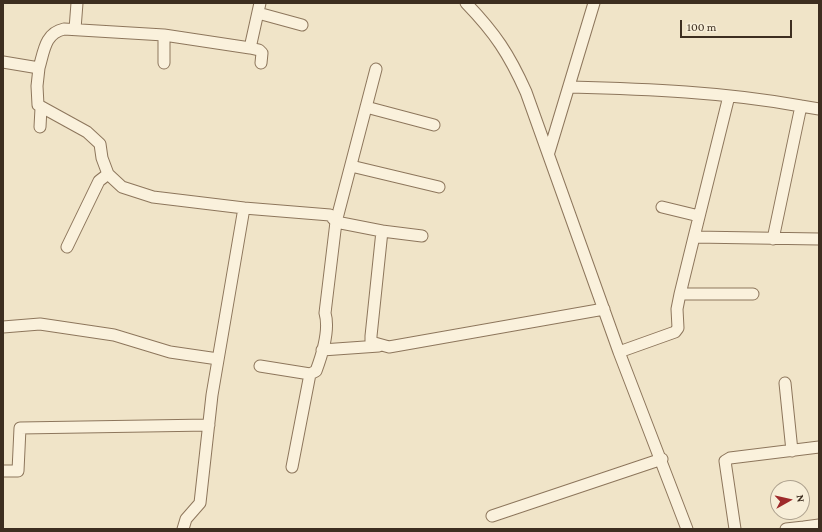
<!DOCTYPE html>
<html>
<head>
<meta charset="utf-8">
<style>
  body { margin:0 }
  #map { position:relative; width:822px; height:532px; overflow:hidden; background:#f0e4c8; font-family:"Crimson Pro",serif }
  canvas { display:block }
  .frame { position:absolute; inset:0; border:4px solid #3d2e20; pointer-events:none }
  .north { position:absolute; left:770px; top:480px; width:40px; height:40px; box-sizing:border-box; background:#f7eed8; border:1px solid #ada18e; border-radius:50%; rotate:82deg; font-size:11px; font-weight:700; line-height:16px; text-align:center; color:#3d2e20 }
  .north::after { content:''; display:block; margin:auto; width:14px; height:18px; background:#9e2a2b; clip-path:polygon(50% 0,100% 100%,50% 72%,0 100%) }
  .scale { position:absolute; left:680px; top:20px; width:112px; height:18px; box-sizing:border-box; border:2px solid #3d2e20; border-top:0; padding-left:5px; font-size:12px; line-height:14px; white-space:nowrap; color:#3d2e20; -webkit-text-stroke:3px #f7eed8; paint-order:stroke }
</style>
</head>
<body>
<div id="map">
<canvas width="822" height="532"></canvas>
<div class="frame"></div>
<div class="north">N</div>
<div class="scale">100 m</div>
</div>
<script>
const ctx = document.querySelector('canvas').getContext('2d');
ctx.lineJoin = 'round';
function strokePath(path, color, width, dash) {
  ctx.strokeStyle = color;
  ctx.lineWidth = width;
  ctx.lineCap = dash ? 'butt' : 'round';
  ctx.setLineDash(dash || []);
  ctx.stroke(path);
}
const minor = new Path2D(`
  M 466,3 C 495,33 509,54 526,92 L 619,352 L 687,529
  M 258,13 L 302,25
  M 75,29 L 77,3
  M 164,35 L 164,63
  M 250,48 L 259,50 L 262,53 L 261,63
  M 3,62 L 39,68 C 44,51 45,33 64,29 L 164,35 L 250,48 L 260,3
  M 39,68 L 37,86 L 38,105 L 87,132 L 100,144 L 102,158 L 108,174 L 122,187 L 153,197 L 244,208
  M 570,87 C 647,89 725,92 801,106
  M 366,107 L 434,125
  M 40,127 L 41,108
  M 549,152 L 594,3
  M 351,166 L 439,187
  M 662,207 L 699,216
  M 422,236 L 382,231 L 371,336 L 371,342 L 389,347 L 604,309
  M 694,237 L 729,96
  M 773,239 L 801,106 L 819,109
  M 67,247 L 99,181 L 108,174
  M 680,294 L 694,237 L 819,239
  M 3,327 L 40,324 L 114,335 L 170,352 L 218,359
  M 322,350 L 379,346
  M 619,352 L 675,332 L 678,328 L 677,309 L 680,294 L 753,294
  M 260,366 L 310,374
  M 785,383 L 792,451
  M 292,467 L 310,374 L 316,371 C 322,355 330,330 325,313 L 336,222 L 382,231
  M 3,471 L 18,471 L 20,428 L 209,425
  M 492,516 L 662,459
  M 804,527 L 819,525
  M 183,529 L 186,519 L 200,503 L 212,395 L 244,208 L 330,215 L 336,222 L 376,69
  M 735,529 L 725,461 L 730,458 L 819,447
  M 786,529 L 804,527 L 804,529`);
strokePath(minor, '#8d765c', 13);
strokePath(minor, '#faf1dc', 11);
</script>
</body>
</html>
